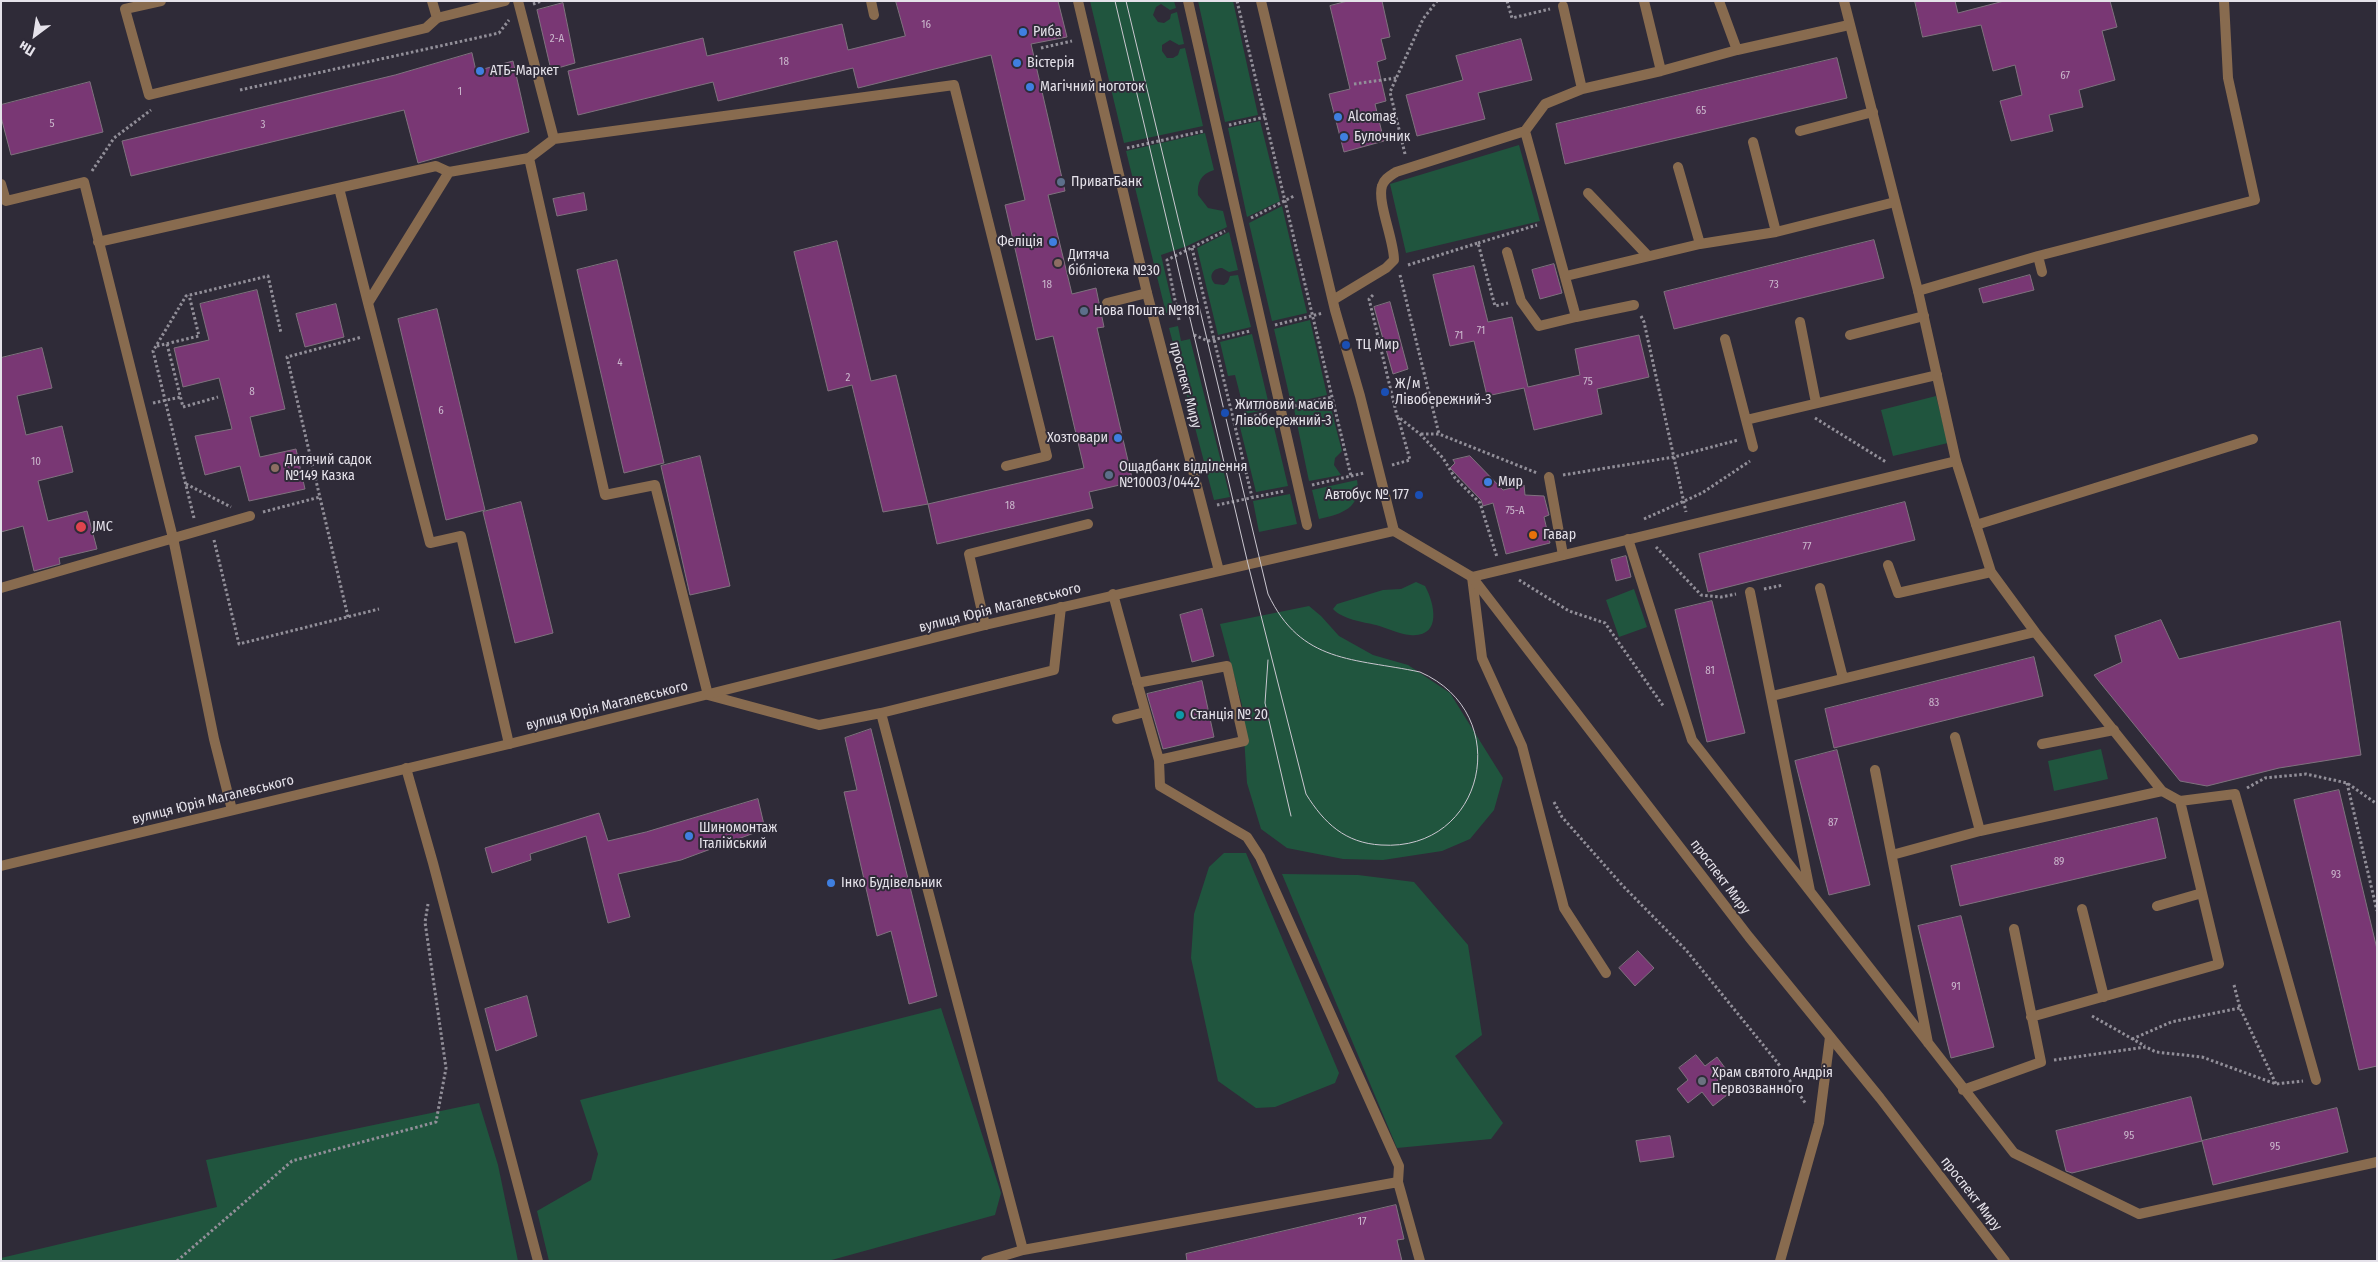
<!DOCTYPE html>
<html>
<head>
<meta charset="utf-8">
<style>
  body { margin:0 }
  #map { position:relative; width:2378px; height:1262px; overflow:hidden; background:#2f2b38; font-family:"Fira Sans Condensed",sans-serif }
  canvas { display:block }
  .frame { position:absolute; inset:0; border:2px solid #e5e2ea; pointer-events:none }
  .north { position:absolute; left:10px; top:10px; width:50px; height:50px; -webkit-text-stroke:4px #2f2b38; paint-order:stroke; rotate:211deg; font-size:14px; font-weight:700; line-height:20px; text-align:center; color:#e5e2ea }
  .north::after { content:''; display:block; margin:auto; width:18px; height:22px; background:#e5e2ea; clip-path:polygon(50% 0,100% 100%,50% 72%,0 100%) }
</style>
</head>
<body>
<div id="map">
<canvas width="2378" height="1262"></canvas>
<div class="frame"></div>
<div class="north">Пн</div>
</div>
<script>
const ctx = document.querySelector('canvas').getContext('2d');
ctx.lineJoin = 'round';
function paint(path, color) {
  ctx.fillStyle = color;
  ctx.fill(path, 'evenodd');
}
function strokePath(path, color, width, dash) {
  ctx.strokeStyle = color;
  ctx.lineWidth = width;
  ctx.lineCap = dash ? 'butt' : 'round';
  ctx.setLineDash(dash || []);
  ctx.stroke(path);
}
function write(font, color, halo, rows, align = 'center') {
  ctx.font = font + ' "Fira Sans Condensed",sans-serif';
  ctx.lineWidth = 4;
  ctx.setLineDash([]);
  ctx.textBaseline = 'middle';
  ctx.strokeStyle = halo;
  ctx.fillStyle = color;
  for (const [text, x, y, turn = 0] of rows) {
    ctx.save();
    ctx.translate(x, y);
    ctx.rotate((+turn || 0) * Math.PI / 180);
    ctx.textAlign = isNaN(turn) ? turn : align;
    if (halo) ctx.strokeText(text, 0, 0);
    ctx.fillText(text, 0, 0);
    ctx.restore();
  }
}
paint(new Path2D(`
  M 1090,1 L 1174,1 L 1176,8 L 1170,10 L 1161,4 L 1156,7 L 1153,15 L 1158,22 L 1164,23 L 1170,19 L 1171,14 L 1177,12 L 1184,44 L 1179,45 L 1170,40 L 1162,45 L 1162,51 L 1167,58 L 1173,58 L 1178,55 L 1180,49 L 1185,48 L 1203,126 L 1124,143 Z
  M 1198,1 L 1233,1 L 1258,115 L 1225,122 Z
  M 1260,121 L 1280,201 L 1247,217 L 1228,128 Z
  M 1205,133 L 1214,170 C 1201,174 1197,182 1198,195 L 1208,208 L 1223,211 L 1227,227 L 1187,246 L 1161,255 L 1174,311 L 1166,313 L 1126,151 Z
  M 1519,145 L 1540,221 L 1406,253 L 1390,184 Z
  M 1282,206 L 1307,313 L 1272,321 L 1249,223 Z
  M 1229,232 L 1238,270 L 1229,272 L 1222,268 C 1212,268 1208,277 1215,284 L 1224,285 L 1228,282 L 1230,276 L 1238,275 L 1251,327 L 1218,335 L 1197,248 Z
  M 1310,320 L 1327,395 L 1291,403 L 1274,329 Z
  M 1178,326 L 1181,341 L 1190,339 L 1230,497 L 1214,500 L 1169,328 Z
  M 1252,334 L 1270,409 L 1245,414 L 1235,375 L 1228,376 L 1220,342 Z
  M 1936,396 L 1948,443 L 1893,456 L 1881,410 Z
  M 1329,401 L 1342,451 L 1335,458 L 1334,465 L 1341,475 L 1309,481 L 1294,409 Z
  M 1271,415 L 1288,486 L 1256,492 L 1239,423 Z
  M 1357,480 C 1362,508 1342,514 1319,519 L 1312,490 Z
  M 1290,494 L 1297,524 L 1259,532 L 1253,501 Z
  M 1416,582 L 1425,586 C 1435,604 1442,638 1410,635 C 1399,634 1387,628 1376,625 C 1363,622 1342,619 1333,609 L 1337,604 L 1383,590 L 1401,589 Z
  M 1634,589 L 1647,627 L 1619,637 L 1606,600 Z
  M 1309,606 L 1321,616 L 1339,636 L 1373,655 L 1408,665 L 1450,693 L 1503,778 L 1494,810 L 1470,839 L 1442,851 L 1383,860 L 1343,859 L 1287,848 L 1261,829 L 1247,783 L 1242,705 L 1220,624 Z
  M 2101,749 L 2108,779 L 2054,791 L 2048,761 Z
  M 1224,853 L 1246,853 L 1339,1073 L 1335,1083 L 1275,1107 L 1256,1108 L 1218,1081 L 1191,958 L 1194,914 L 1209,867 Z
  M 1282,874 L 1358,875 L 1414,882 L 1468,945 L 1482,1035 L 1455,1056 L 1503,1123 L 1491,1139 L 1397,1148 Z
  M 941,1008 L 1001,1193 L 995,1215 L 828,1261 L 549,1261 L 537,1211 L 591,1180 L 598,1154 L 580,1100 Z
  M 479,1103 L 498,1165 L 518,1261 L 1,1261 L 1,1258 L 217,1207 L 206,1160 Z`), '#20553e');
const building = new Path2D(`
  M 896,1 L 1058,1 L 1067,37 L 1031,44 L 1065,191 L 1048,195 L 1072,294 L 1096,288 L 1104,327 L 1097,328 L 1133,482 L 1089,492 L 1093,508 L 937,544 L 928,504 L 1084,468 L 1053,336 L 1036,340 L 1005,205 L 1025,200 L 991,55 L 858,88 L 853,68 L 718,101 L 713,82 L 578,115 L 568,71 L 703,38 L 707,56 L 842,24 L 848,50 L 905,36 Z
  M 1348,1 L 1382,1 L 1390,37 L 1381,39 L 1386,59 L 1377,62 L 1386,101 L 1375,104 L 1384,141 L 1344,152 L 1329,94 L 1350,89 L 1330,6 Z
  M 1915,1 L 1955,1 L 1958,13 L 2004,1 L 2110,1 L 2117,27 L 2102,31 L 2115,80 L 2079,90 L 2083,107 L 2049,115 L 2053,131 L 2011,141 L 2000,101 L 2022,95 L 2015,65 L 1993,71 L 1981,25 L 1923,37 Z
  M 563,3 L 575,63 L 551,70 L 537,10 Z
  M 1521,39 L 1532,80 L 1478,93 L 1485,119 L 1417,136 L 1406,95 L 1463,80 L 1456,56 Z
  M 472,53 L 476,71 L 513,61 L 529,132 L 418,163 L 404,110 L 131,176 L 122,141 L 395,75 Z
  M 1837,58 L 1847,98 L 1565,164 L 1556,124 Z
  M 90,82 L 103,132 L 11,155 L 1,117 L 1,105 Z
  M 584,193 L 587,210 L 557,216 L 553,199 Z
  M 1874,240 L 1884,278 L 1674,329 L 1664,292 Z
  M 837,241 L 871,381 L 896,375 L 928,504 L 883,512 L 852,385 L 828,391 L 794,252 Z
  M 617,260 L 664,463 L 624,473 L 577,270 Z
  M 1554,264 L 1562,293 L 1540,299 L 1532,270 Z
  M 1474,266 L 1488,322 L 1512,317 L 1528,387 L 1580,375 L 1575,349 L 1639,335 L 1649,377 L 1597,389 L 1602,414 L 1534,430 L 1524,388 L 1487,396 L 1474,341 L 1450,346 L 1433,275 Z
  M 2030,275 L 2034,290 L 1983,303 L 1979,289 Z
  M 257,290 L 285,409 L 250,417 L 260,457 L 296,449 L 305,489 L 249,501 L 240,466 L 205,475 L 195,436 L 232,429 L 219,378 L 183,387 L 174,348 L 209,340 L 200,304 Z
  M 1390,302 L 1408,369 L 1393,374 L 1374,307 Z
  M 336,304 L 344,337 L 305,347 L 296,314 Z
  M 437,309 L 485,510 L 446,520 L 398,319 Z
  M 42,348 L 52,388 L 17,396 L 26,435 L 62,426 L 73,472 L 38,481 L 48,521 L 87,511 L 97,549 L 59,558 L 60,564 L 34,571 L 23,526 L 1,532 L 1,358 Z
  M 700,456 L 730,586 L 690,595 L 661,466 Z
  M 1470,456 L 1503,490 L 1524,485 L 1525,495 L 1544,496 L 1549,515 L 1544,517 L 1550,543 L 1506,554 L 1493,503 L 1483,506 L 1481,500 L 1450,468 L 1455,463 L 1453,460 Z
  M 521,502 L 553,633 L 515,643 L 483,512 Z
  M 1905,502 L 1915,540 L 1708,592 L 1699,554 Z
  M 1626,556 L 1631,577 L 1616,581 L 1611,560 Z
  M 1712,601 L 1745,733 L 1707,742 L 1675,610 Z
  M 1202,609 L 1214,656 L 1192,662 L 1180,615 Z
  M 2161,620 L 2179,659 L 2340,621 L 2361,755 L 2279,768 L 2207,786 L 2180,781 L 2094,675 L 2122,662 L 2115,636 Z
  M 2034,657 L 2043,696 L 1834,748 L 1825,709 Z
  M 1202,681 L 1214,737 L 1163,749 L 1147,694 Z
  M 871,729 L 937,996 L 909,1004 L 891,931 L 877,936 L 844,792 L 857,790 L 845,738 Z
  M 1837,750 L 1870,885 L 1829,895 L 1795,761 Z
  M 2339,790 L 2377,949 L 2377,1066 L 2359,1070 L 2294,800 Z
  M 758,799 L 765,829 L 681,860 L 618,874 L 630,917 L 608,923 L 586,836 L 530,854 L 531,860 L 492,873 L 485,848 L 599,813 L 608,841 L 646,832 Z
  M 2157,818 L 2166,858 L 1960,906 L 1951,866 Z
  M 1961,916 L 1994,1047 L 1951,1058 L 1918,926 Z
  M 1638,951 L 1654,968 L 1635,986 L 1619,968 Z
  M 527,996 L 537,1036 L 496,1051 L 485,1009 Z
  M 1696,1055 L 1705,1066 L 1717,1057 L 1728,1072 L 1716,1082 L 1727,1095 L 1713,1106 L 1702,1092 L 1688,1103 L 1677,1089 L 1688,1080 L 1679,1068 Z
  M 2191,1097 L 2202,1141 L 2072,1173 L 2066,1171 L 2056,1131 Z
  M 2337,1108 L 2348,1152 L 2213,1185 L 2202,1141 Z
  M 1670,1136 L 1674,1157 L 1640,1162 L 1636,1141 Z
  M 1396,1205 L 1404,1239 L 1397,1240 L 1402,1261 L 1187,1261 L 1186,1254 Z`);
paint(building, '#793774');
strokePath(building, '#7f727e', 1);
strokePath(new Path2D(`
  M 1237,1 L 1351,476
  M 1507,1 L 1512,18 L 1550,9
  M 533,4 L 542,1
  M 1041,48 L 1072,41
  M 1354,84 L 1396,78
  M 240,90 L 499,33 L 509,20
  M 1229,125 L 1265,117
  M 1127,148 L 1204,131
  M 1405,154 L 1390,92 L 1423,19 L 1437,1
  M 92,171 L 114,138 L 151,110
  M 1251,218 L 1294,196
  M 1478,243 L 1537,225
  M 1192,248 L 1252,497
  M 1408,265 L 1478,243 L 1495,306 L 1508,303
  M 1400,275 L 1439,434
  M 1373,295 L 1369,299 L 1397,416 L 1420,434 L 1443,458 L 1455,478 L 1480,503 L 1497,557
  M 1641,316 L 1644,322 L 1686,512
  M 1179,320 L 1167,260 L 1225,231
  M 1275,325 L 1323,313
  M 1194,335 L 1208,341 L 1250,331
  M 167,344 L 183,407 L 218,397
  M 157,346 L 199,336 L 189,295
  M 153,403 L 181,397
  M 1294,406 L 1332,397
  M 1815,418 L 1886,462
  M 1235,421 L 1266,413
  M 1421,434 L 1439,434 L 1537,473
  M 1392,465 L 1410,460 L 1398,417
  M 1563,475 L 1674,457 L 1738,440
  M 186,484 L 231,507
  M 1312,485 L 1364,473
  M 1217,505 L 1284,491
  M 263,512 L 320,497
  M 194,518 L 153,351 L 186,296 L 268,276 L 281,333
  M 1644,519 L 1702,493 L 1750,461
  M 214,540 L 239,644 L 379,609
  M 1656,547 L 1701,595 L 1721,597 L 1736,594
  M 1519,580 L 1569,611 L 1605,623 L 1664,707
  M 1764,589 L 1783,585
  M 348,617 L 287,357 L 362,337
  M 2347,783 L 2377,911
  M 2247,788 L 2265,778 L 2306,774 L 2347,783 L 2377,804
  M 1554,802 L 1562,817 L 1622,885 L 1686,950 L 1777,1062 L 1806,1104
  M 2234,985 L 2240,1008 L 2276,1084
  M 2092,1016 L 2145,1046
  M 2132,1039 L 2171,1022 L 2240,1008
  M 2054,1060 L 2146,1047 L 2156,1052 L 2202,1057 L 2276,1084 L 2303,1081
  M 177,1261 L 292,1161 L 436,1122 L 446,1068 L 425,922 L 428,904`), '#928f99', 3, [2.5, 2.5]);
strokePath(new Path2D(`
  M 161,1 L 125,9 L 149,95 L 426,28 L 437,18 L 432,1
  M 871,1 L 874,15
  M 1644,1 L 1661,71
  M 1719,1 L 1737,50
  M 1563,6 L 1582,89
  M 1800,131 L 1873,112
  M 554,139 L 954,85 L 1047,456 L 1006,466
  M 1753,142 L 1776,232
  M 529,158 L 605,495 L 655,485 L 708,695 L 819,725 L 881,713 L 1054,670 L 1061,607
  M 1678,167 L 1700,244
  M 1,184 L 6,201 L 84,182 L 173,538 L 214,739 L 232,810
  M 339,188 L 368,303
  M 1588,193 L 1648,256
  M 98,242 L 436,166 L 449,172
  M 1507,252 L 1521,301 L 1539,326 L 1576,317 L 1525,131
  M 2038,256 L 2255,200 L 2228,78 L 2224,1
  M 1566,276 L 1700,244 L 1776,232 L 1895,202
  M 1918,291 L 2038,256 L 2042,272
  M 1333,300 L 1386,268 L 1394,260 C 1394,240 1377,202 1382,186 C 1384,179 1390,176 1396,172 L 1525,131 L 1545,104 L 1582,89 L 1661,71 L 1737,50 L 1849,25
  M 1107,303 L 1147,293
  M 1576,317 L 1634,305
  M 1800,322 L 1816,403
  M 1850,335 L 1924,316
  M 1725,339 L 1753,447
  M 1746,420 L 1937,375
  M 1956,461 L 1991,572 L 2035,632 L 2162,791 L 2180,801 L 2235,794 L 2316,1080
  M 1549,477 L 1563,555
  M 1976,525 L 2253,439
  M 1628,539 L 1692,740 L 2014,1153 L 2139,1214 L 2377,1162
  M 1888,565 L 1898,593 L 1991,572
  M 1472,577 L 1482,658 L 1522,746 L 1564,908 L 1606,973
  M 1,588 L 250,516
  M 1820,588 L 1843,678
  M 1750,592 L 1810,891
  M 1113,594 C 1128,649 1143,705 1159,760 L 1244,741 L 1227,666 L 1137,683
  M 985,625 L 969,554 L 1088,524
  M 1772,696 L 2035,632
  M 881,713 L 1023,1250
  M 1117,719 L 1145,712
  M 1955,737 L 1980,831
  M 509,744 L 461,536 L 430,543 L 368,303 L 449,172 L 529,158 L 554,139 L 518,1
  M 1159,760 L 1160,786 L 1247,837 L 1260,857 L 1399,1166 L 1398,1182 L 1420,1261
  M 406,768 L 433,863 L 538,1261
  M 1875,770 L 1928,1043
  M 1892,855 L 1980,831 L 2162,791
  M 2157,906 L 2202,893
  M 2082,909 L 2104,997
  M 2031,1017 L 2219,964 L 2180,801
  M 1963,1090 L 2041,1062 L 2014,929
  M 986,1261 L 1023,1250 L 1398,1182
  M 1780,1261 L 1819,1123 L 1830,1037`), '#886b4f', 10);
strokePath(new Path2D(`
  M 1188,1 L 1307,525`), '#886b4f', 10);
strokePath(new Path2D(`
  M 437,18 L 505,1
  M 1394,531 L 1472,577 L 1749,937 L 1880,1098 L 2005,1261
  M 1472,577 L 1956,461 L 1918,291 L 1844,1
  M 2042,744 L 2114,730`), '#886b4f', 10);
strokePath(new Path2D(`
  M 1078,1 L 1147,293 L 1219,571
  M 1,866 L 509,744 L 985,625 L 1394,531 L 1360,396 L 1335,310 L 1261,1`), '#886b4f', 10);
strokePath(new Path2D(`
  M 1115,1 L 1248,564 L 1306,794 C 1324,823 1345,843 1381,845 C 1485,852 1516,714 1420,672 C 1354,658 1301,664 1268,594 L 1126,1
  M 1268,660 L 1265,703 L 1291,816`), '#cac7d0', 1);
for (const [x, y, r, color] of [
  [1023,32,5,"#3f7fe0"],
  [1017,63,5,"#3f7fe0"],
  [480,71,5,"#3f7fe0"],
  [1030,87,5,"#3f7fe0"],
  [1338,117,5,"#3f7fe0"],
  [1344,137,5,"#3f7fe0"],
  [1061,182,5,"#5c6f8a"],
  [1053,242,5,"#3f7fe0"],
  [1058,263,5,"#8d6e63"],
  [1084,311,5,"#5c6f8a"],
  [1346,345,5,"#1a4fb4"],
  [1385,392,5,"#1a4fb4"],
  [1225,413,5,"#1a4fb4"],
  [1118,438,5,"#3f7fe0"],
  [275,468,5,"#8d6e63"],
  [1109,475,5,"#5c6f8a"],
  [1488,482,5,"#3f7fe0"],
  [1419,495,5,"#1a4fb4"],
  [81,527,6,"#e0444e"],
  [1533,535,5,"#e8710a"],
  [1180,715,5,"#0f9aa8"],
  [689,836,5,"#3f7fe0"],
  [831,883,5,"#3f7fe0"],
  [1702,1081,5,"#6b7280"]
]) {
  const dot = new Path2D();
  dot.arc(x, y, r, 0, 2 * Math.PI);
  ctx.fillStyle = color;
  ctx.fill(dot);
  strokePath(dot, '#2f2b38', 2);
}
write('11px', '#cab7cc', null, [
  ["16",926,25],
  ["2-А",557,39],
  ["18",784,62],
  ["67",2065,76],
  ["1",460,92],
  ["65",1701,111],
  ["5",52,124],
  ["3",263,125],
  ["18",1047,285],
  ["73",1774,285],
  ["71",1481,331],
  ["71",1459,336],
  ["4",620,363],
  ["2",848,378],
  ["75",1588,382],
  ["8",252,392],
  ["6",441,411],
  ["10",36,462],
  ["18",1010,506],
  ["75-А",1515,511],
  ["77",1807,547],
  ["81",1710,671],
  ["83",1934,703],
  ["87",1833,823],
  ["89",2059,862],
  ["93",2336,875],
  ["91",1956,987],
  ["95",2129,1136],
  ["95",2275,1147],
  ["17",1362,1222]
]);
write('14px', '#e5e2ea', '#2f2b38', [
  ["Риба",1033,32],
  ["Вістерія",1027,63],
  ["АТБ-Маркет",490,71],
  ["Магічний ноготок",1040,87],
  ["Alcomag",1348,117],
  ["Булочник",1354,137],
  ["ПриватБанк",1071,182],
  ["Феліція",1043,242,"right"],
  ["Дитяча",1068,255],
  ["бібліотека №30",1068,271],
  ["Нова Пошта №181",1094,311],
  ["ТЦ Мир",1356,345],
  ["Ж/м",1395,384],
  ["Лівобережний-3",1395,400],
  ["Житловий масив",1235,405],
  ["Лівобережний-3",1235,421],
  ["Хозтовари",1108,438,"right"],
  ["Дитячий садок",285,460],
  ["№149 Казка",285,476],
  ["Ощадбанк відділення",1119,467],
  ["№10003/0442",1119,483],
  ["Мир",1498,482],
  ["Автобус № 177",1409,495,"right"],
  ["JMC",92,527],
  ["Гавар",1543,535],
  ["Станція № 20",1190,715],
  ["Шиномонтаж",699,828],
  ["Італійський",699,844],
  ["Інко Будівельник",841,883],
  ["Храм святого Андрія",1712,1073],
  ["Первозванного",1712,1089]
], 'left');
write('14px', '#e5e2ea', '#2f2b38', [
  ["проспект Миру",1185,385,75],
  ["вулиця Юрія Магалевського",1000,608,-14],
  ["вулиця Юрія Магалевського",607,706,-14],
  ["вулиця Юрія Магалевського",213,800,-14],
  ["проспект Миру",1720,877,53],
  ["проспект Миру",1971,1194,52]
]);
</script>
</body>
</html>
